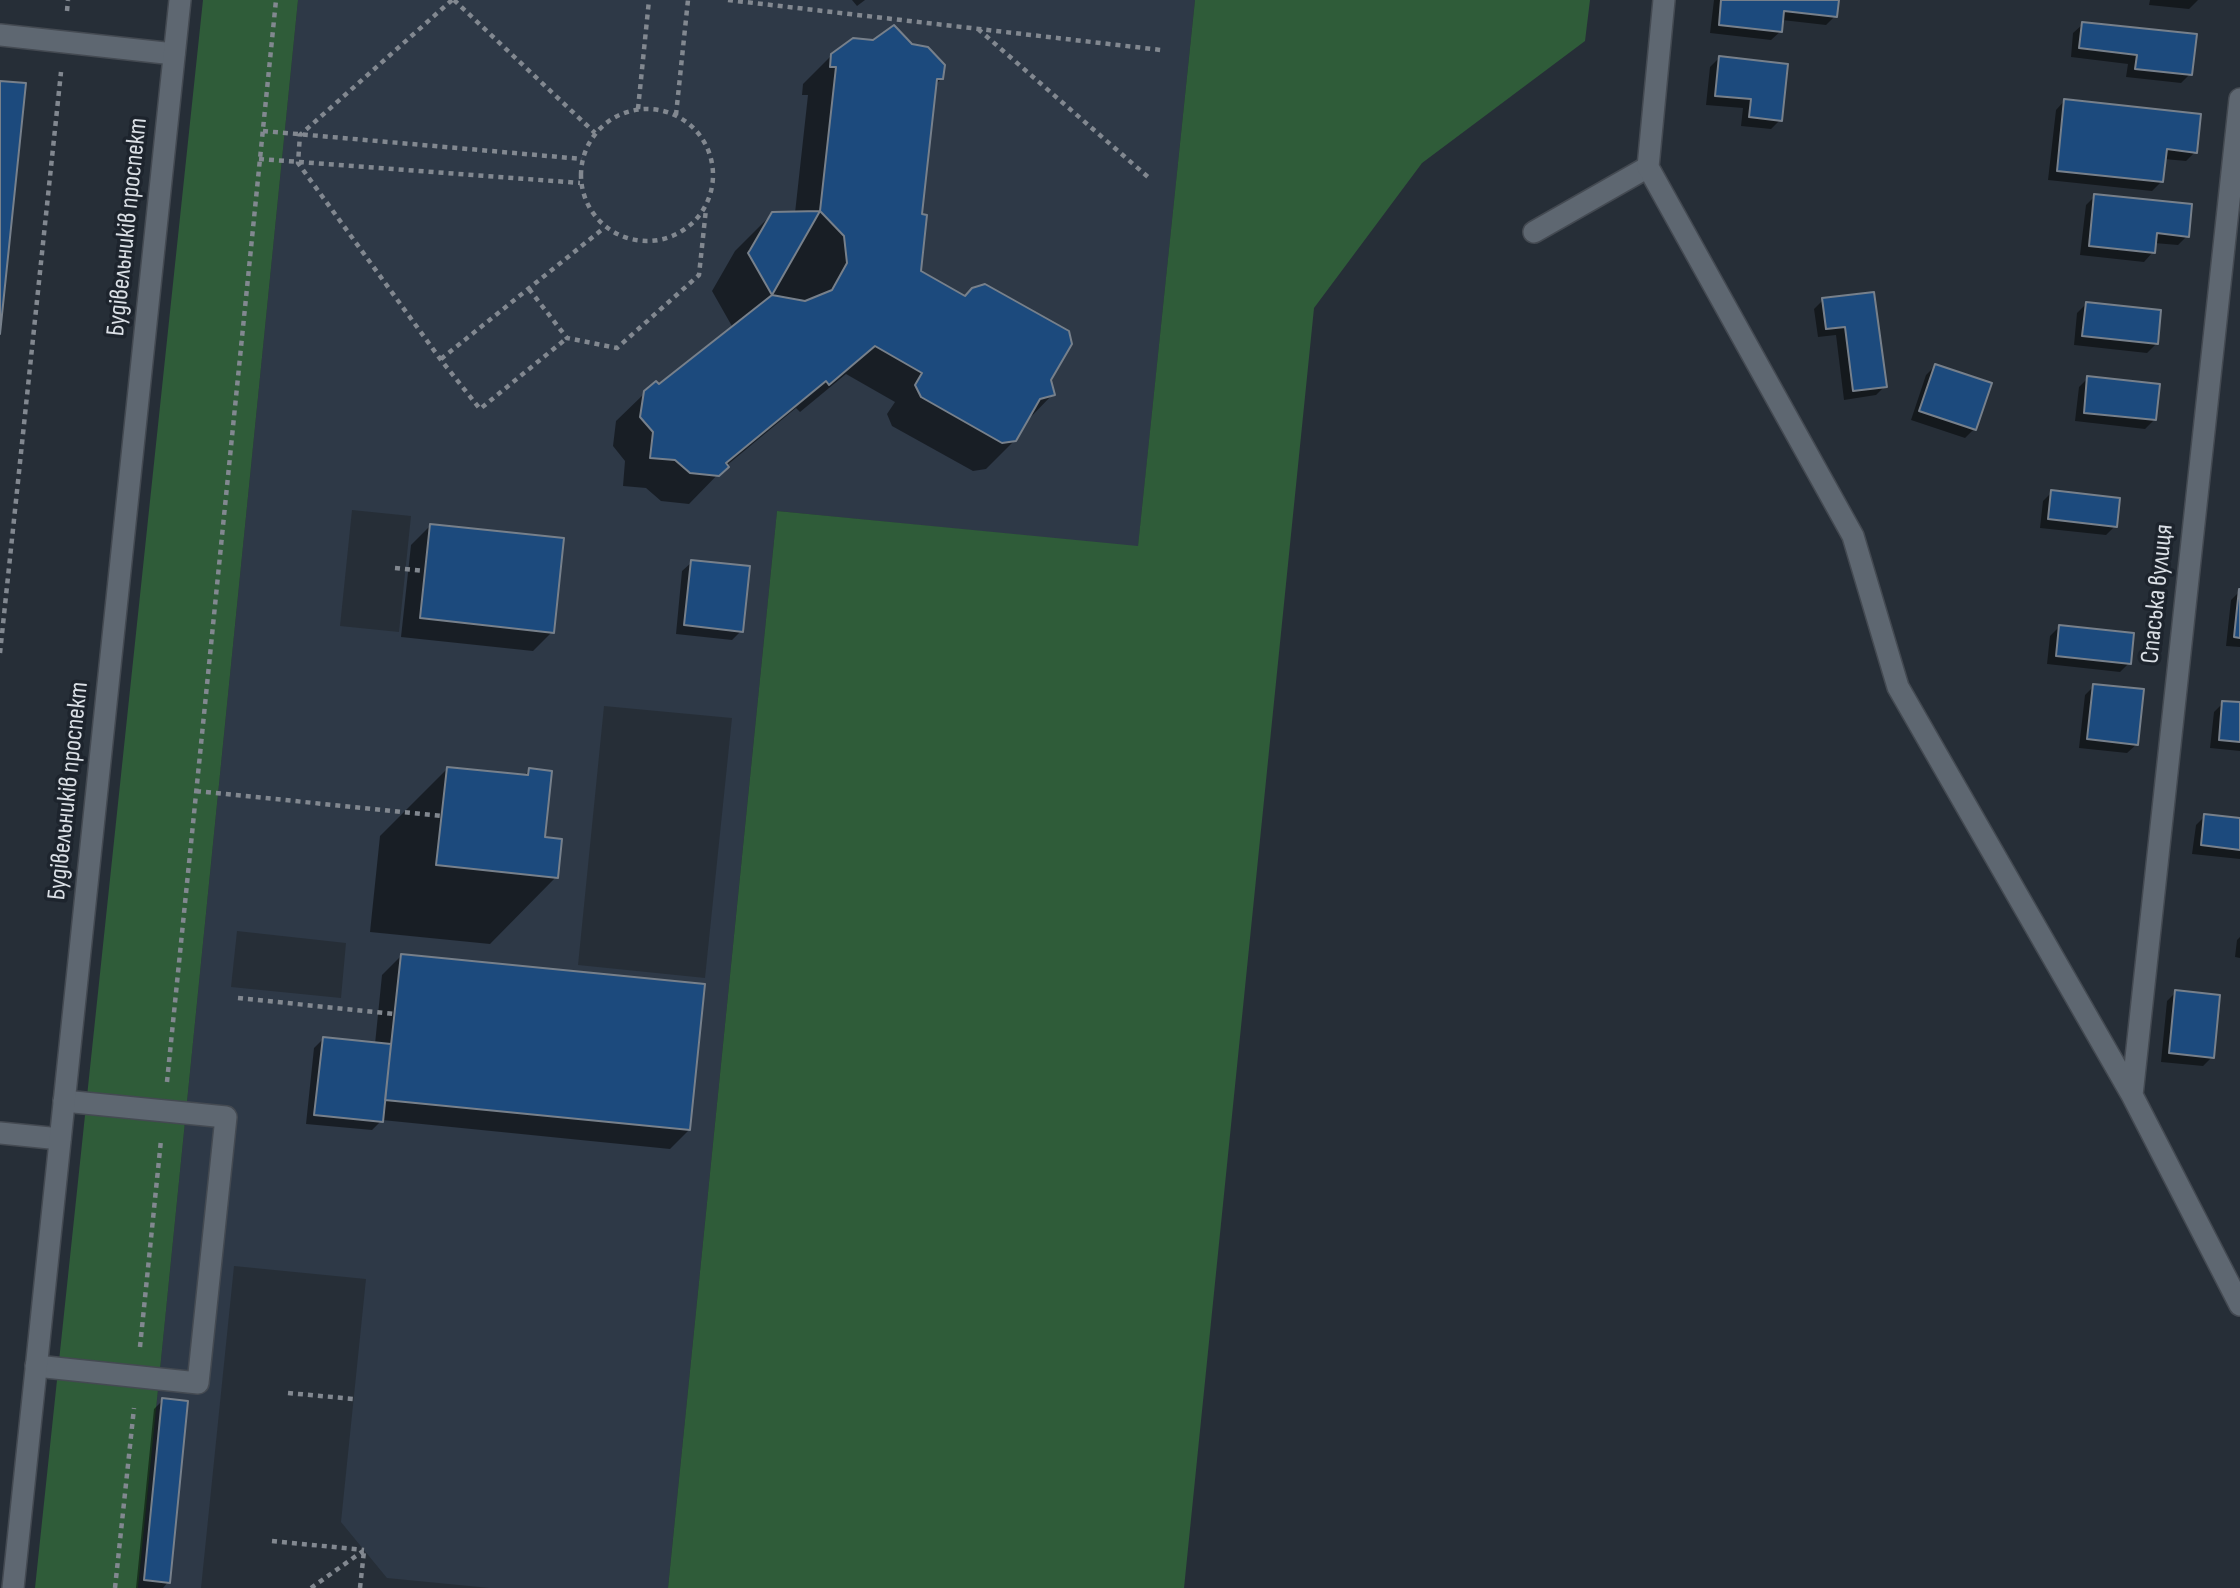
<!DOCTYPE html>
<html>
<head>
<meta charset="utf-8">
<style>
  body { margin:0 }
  canvas { display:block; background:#262e37 }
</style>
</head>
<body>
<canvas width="2240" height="1588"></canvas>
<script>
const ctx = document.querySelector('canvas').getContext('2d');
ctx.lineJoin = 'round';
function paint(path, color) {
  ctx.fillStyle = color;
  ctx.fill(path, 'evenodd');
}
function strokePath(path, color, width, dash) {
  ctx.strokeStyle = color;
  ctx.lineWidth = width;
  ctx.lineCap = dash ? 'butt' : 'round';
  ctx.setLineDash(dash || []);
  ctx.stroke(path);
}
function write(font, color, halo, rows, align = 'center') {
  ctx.font = font + ' "Sofia Sans Condensed",sans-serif';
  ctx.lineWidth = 7;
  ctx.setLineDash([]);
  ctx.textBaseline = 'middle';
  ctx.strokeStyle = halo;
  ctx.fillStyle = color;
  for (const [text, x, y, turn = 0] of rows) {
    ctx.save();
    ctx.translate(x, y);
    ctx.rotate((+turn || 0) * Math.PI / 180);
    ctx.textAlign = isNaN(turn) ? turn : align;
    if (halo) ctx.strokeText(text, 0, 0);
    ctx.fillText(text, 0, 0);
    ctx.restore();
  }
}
paint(new Path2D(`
  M 298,0 L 1195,0 L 1138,547 L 777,511 L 668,1588 L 490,1588 L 387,1578 L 341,1522 L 366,1279 L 234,1266 L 201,1588 L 138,1588 ZM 352,510 L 411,516 L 399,632 L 340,626 ZM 604,706 L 732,718 L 705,978 L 578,965 ZM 237,931 L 346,943 L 341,998 L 231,987 Z`), '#2e3947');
paint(new Path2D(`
  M 203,0 L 298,0 L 138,1588 L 35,1588 Z
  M 1195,0 L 1590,0 L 1585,41 L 1422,163 L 1314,308 L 1184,1588 L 668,1588 L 777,511 L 1138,546 Z`), '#2f5c39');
paint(new Path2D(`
  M 852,0 L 865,0 L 857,6 Z
  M 1714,0 L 1837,0 L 1835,16 L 1826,25 L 1782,20 L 1781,31 L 1771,40 L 1710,33 Z
  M 2150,0 L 2198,0 L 2189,9 L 2149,5 Z
  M 2083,24 L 2190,74 L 2181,83 L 2126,77 L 2128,64 L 2071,57 L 2073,33 Z
  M 832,55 L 941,79 L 935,85 L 920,216 L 919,272 L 1049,380 L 1053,394 L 1025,423 L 1015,440 L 986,469 L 973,471 L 892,426 L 887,414 L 895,402 L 846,374 L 800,412 L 796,408 L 726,466 L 689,504 L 661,501 L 646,488 L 623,486 L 625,461 L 613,446 L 616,421 L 646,392 L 659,386 L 733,328 L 712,291 L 735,251 L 773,213 L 795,213 L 808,95 L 802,95 L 803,84 Z
  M 1719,58 L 1780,120 L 1771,129 L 1741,126 L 1743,108 L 1706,105 L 1710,67 Z
  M 2065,100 L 2195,152 L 2186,161 L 2164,159 L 2161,182 L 2152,191 L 2048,180 L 2056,110 Z
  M 2095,196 L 2187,236 L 2178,245 L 2154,243 L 2153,252 L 2144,262 L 2080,255 L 2086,205 Z
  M 1872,294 L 1885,386 L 1876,395 L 1844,400 L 1836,335 L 1818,337 L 1814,309 L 1823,300 Z
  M 2086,304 L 2156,344 L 2147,353 L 2074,345 L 2077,313 Z
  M 1935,366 L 1974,429 L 1965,438 L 1911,420 L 1926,375 Z
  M 2088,378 L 2154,420 L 2145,429 L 2075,421 L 2079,387 Z
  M 2052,492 L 2115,526 L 2106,535 L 2040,528 L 2043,501 Z
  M 430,526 L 552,632 L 533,651 L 401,637 L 411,545 Z
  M 692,562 L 741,631 L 732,640 L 676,634 L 682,571 Z
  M 2240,591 L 2240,647 L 2226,646 L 2231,600 Z
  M 2060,626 L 2129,663 L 2120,672 L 2047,664 L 2050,636 Z
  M 2094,686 L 2137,744 L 2127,753 L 2079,748 L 2085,695 Z
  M 2223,703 L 2240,704 L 2240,751 L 2210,748 L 2214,712 Z
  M 447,769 L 523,777 L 529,770 L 543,838 L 556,877 L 490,944 L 370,932 L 380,836 Z
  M 2205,816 L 2240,820 L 2240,859 L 2192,854 L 2196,825 Z
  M 2240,937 L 2240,958 L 2235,957 L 2237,940 Z
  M 401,956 L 689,1130 L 670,1149 L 382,1120 L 372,1130 L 306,1124 L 314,1048 L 323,1039 L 375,1044 L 382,975 Z
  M 2176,992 L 2212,1057 L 2203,1066 L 2161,1062 L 2167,1001 Z
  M 163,1400 L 168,1582 L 163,1588 L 136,1588 L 154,1409 Z`), '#0007');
const building = new Path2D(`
  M 1721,0 L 1839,0 L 1837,17 L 1784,11 L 1782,32 L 1719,25 Z
  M 2082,22 L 2197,34 L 2192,75 L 2135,69 L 2137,55 L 2079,48 Z
  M 894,25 L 912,44 L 928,47 L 945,65 L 943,79 L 937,79 L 922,214 L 927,215 L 921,271 L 965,296 L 972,288 L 985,284 L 1069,331 L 1072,344 L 1051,380 L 1055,395 L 1040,399 L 1016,441 L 1002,443 L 921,397 L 915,385 L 922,373 L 875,346 L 829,385 L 826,381 L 726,463 L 729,467 L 719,476 L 690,473 L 675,460 L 650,458 L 653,432 L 640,417 L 644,391 L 656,381 L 659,384 L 772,295 L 820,211 L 836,67 L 830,67 L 831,54 L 853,38 L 873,40 Z
  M 1719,56 L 1788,64 L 1782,121 L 1749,117 L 1751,99 L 1715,96 Z
  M 0,81 L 26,83 L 0,334 Z
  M 2064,99 L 2201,114 L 2197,153 L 2167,149 L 2163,182 L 2057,171 Z
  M 2094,194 L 2192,204 L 2189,237 L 2157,233 L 2155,253 L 2089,246 Z
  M 820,211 L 844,236 L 847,263 L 832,290 L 805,301 L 772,295 L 748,253 L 750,250 L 772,212 Z
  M 1874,292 L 1887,387 L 1853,391 L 1845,327 L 1826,329 L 1822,298 Z
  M 2086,302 L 2161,310 L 2158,344 L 2082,336 Z
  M 1935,364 L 1992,383 L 1976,430 L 1919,411 Z
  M 2087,376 L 2160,384 L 2156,420 L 2084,413 Z
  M 2051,490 L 2120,498 L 2117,527 L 2048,519 Z
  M 430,524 L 564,538 L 554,633 L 420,618 Z
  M 691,560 L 750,566 L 743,632 L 684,625 Z
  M 2239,589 L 2240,589 L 2240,638 L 2234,637 Z
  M 2059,625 L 2134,633 L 2131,664 L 2056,656 Z
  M 2093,684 L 2144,689 L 2138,745 L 2087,739 Z
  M 2222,701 L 2240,702 L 2240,742 L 2219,740 Z
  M 447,767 L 528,775 L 529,768 L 552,771 L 545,837 L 562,839 L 558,878 L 436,865 Z
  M 2204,814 L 2240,818 L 2240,850 L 2201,845 Z
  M 401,954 L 705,984 L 690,1130 L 385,1100 Z
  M 2175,990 L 2220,995 L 2214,1058 L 2169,1053 Z
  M 323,1037 L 391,1044 L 383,1122 L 314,1115 Z
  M 162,1398 L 188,1401 L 170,1583 L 144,1580 Z`);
paint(building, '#1c4a7d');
strokePath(building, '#77808b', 2);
const lane = new Path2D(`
  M 0,35 L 174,54
  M 1534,232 L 1648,167
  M 0,1133 L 60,1139
  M 36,1366 L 198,1383 L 226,1117 L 64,1101`);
const street = new Path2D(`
  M 1664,0 L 1648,167 L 1853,536 L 1898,687 L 2132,1095 L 2240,1305
  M 2132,1095 L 2240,99`);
const secondary = new Path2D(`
  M 13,1588 L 180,0`);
strokePath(lane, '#444a52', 24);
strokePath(street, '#444a52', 24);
strokePath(secondary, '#444a52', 24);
strokePath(new Path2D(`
  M 452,0 L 300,135 L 298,163 L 441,360 L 480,409 L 567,338
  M 454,0 L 595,133
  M 728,0 L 1161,50
  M 67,11 L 68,0
  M 978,29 L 1148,177
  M581 175a66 66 0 1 1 132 0a66 66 0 1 1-132 0Z
  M 638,109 L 649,0
  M 676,115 L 688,0
  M 263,131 L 582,159
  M 259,159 L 580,183
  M 529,289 L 567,338 L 617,348 L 699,275 L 706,209
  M 441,359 L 604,228
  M 395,568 L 425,571
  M 0,653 L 61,72
  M 196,791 L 442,816
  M 238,998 L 394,1014
  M 167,1082 L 276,0
  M 140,1347 L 161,1140
  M 288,1393 L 354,1399
  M 272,1541 L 364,1550
  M 115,1588 L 134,1408
  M 311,1588 L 363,1551
  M 360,1588 L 364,1551`), '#828890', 4.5, [5, 5]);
strokePath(lane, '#5e6771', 21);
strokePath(street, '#5e6771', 21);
strokePath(secondary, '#5e6771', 21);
write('26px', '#dadfe5', '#1d242d', [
  ["Будівельників проспект",128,227,-84],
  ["Спаська вулиця",2158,594,-84],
  ["Будівельників проспект",69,791,-84]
]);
</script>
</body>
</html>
